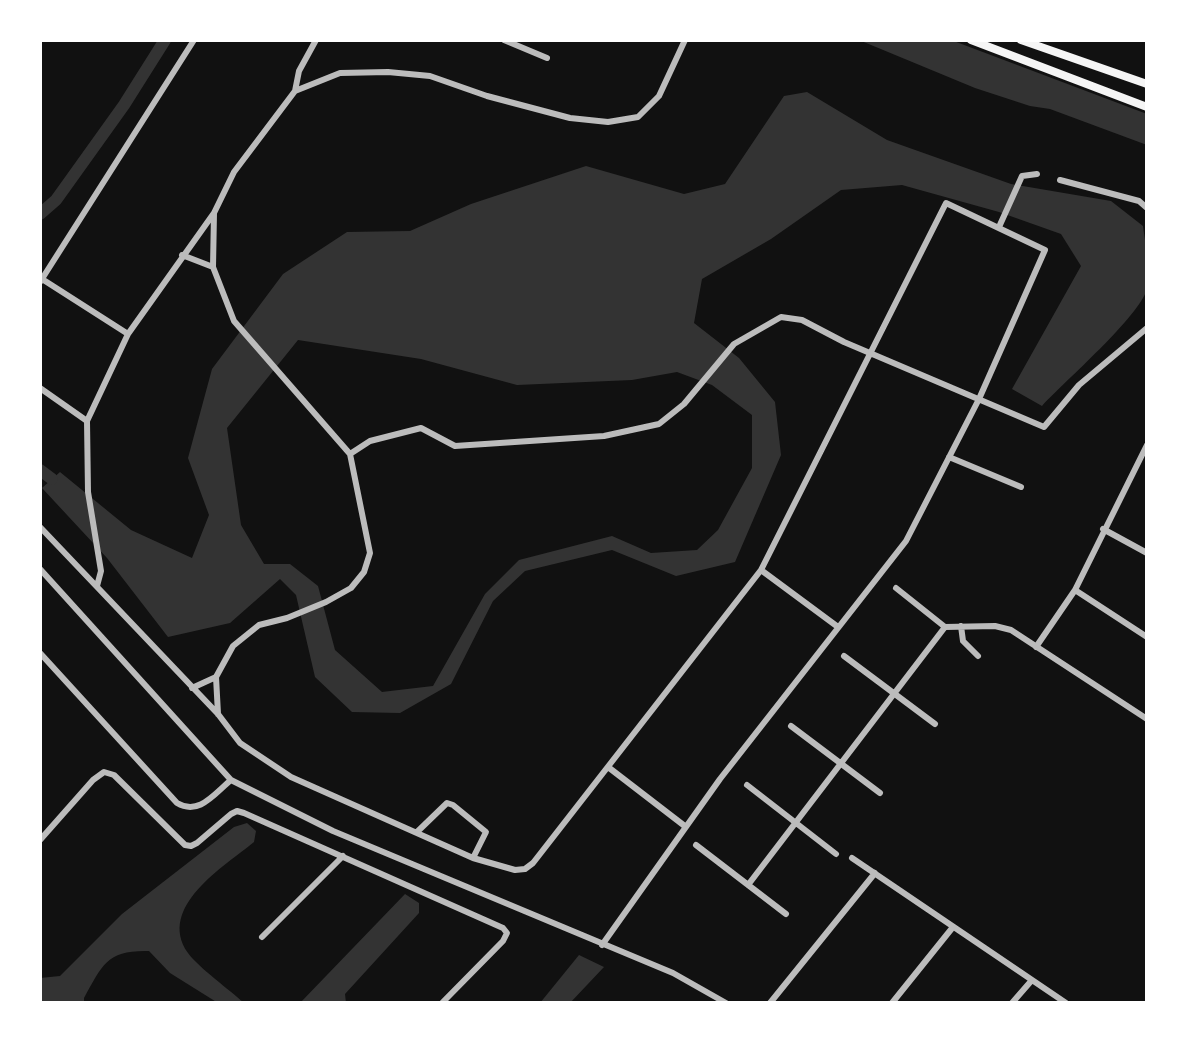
<!DOCTYPE html>
<html>
<head>
<meta charset="utf-8">
<style>
  body { margin:0 }
  #map { position:relative; width:1187px; height:1043px; overflow:hidden; background:#111; font-family:Lora,serif }
  canvas { display:block }
  .frame { position:absolute; inset:0; border:42px solid #fff; pointer-events:none }
</style>
</head>
<body>
<div id="map">
<canvas width="1187" height="1043"></canvas>
<div class="frame"></div>
</div>
<script>
const ctx = document.querySelector('canvas').getContext('2d');
ctx.lineJoin = 'round';
function paint(path, color) {
  ctx.fillStyle = color;
  ctx.fill(path, 'evenodd');
}
function strokePath(path, color, width, dash) {
  ctx.strokeStyle = color;
  ctx.lineWidth = width;
  ctx.lineCap = dash ? 'butt' : 'round';
  ctx.setLineDash(dash || []);
  ctx.stroke(path);
}
paint(new Path2D(`
  M 859,40 L 951,40 L 1147,114 L 1147,145 L 1050,109 L 1030,106 L 975,88 Z
  M 807,92 L 887,140 L 1011,184 L 1111,201 L 1143,226 C 1145,243 1152,272 1147,289 C 1139,317 1065,381 1042,406 L 1012,389 L 1081,266 L 1061,234 L 999,212 L 902,185 L 841,190 L 771,239 L 702,279 L 694,323 L 739,358 L 775,402 L 781,455 L 735,562 L 676,576 L 612,550 L 525,571 L 493,601 L 451,684 L 400,713 L 352,712 L 315,677 L 296,595 L 280,579 L 230,623 L 168,637 L 107,558 L 42,488 L 60,472 L 131,530 L 192,558 L 209,515 L 188,458 L 212,369 L 283,274 L 347,232 L 410,231 L 471,204 L 586,166 L 684,194 L 725,184 L 784,96 ZM 298,340 L 421,359 L 517,385 L 632,380 L 677,372 L 712,385 L 752,415 L 752,468 L 718,530 L 697,550 L 651,553 L 612,536 L 519,560 L 485,594 L 433,686 L 382,692 L 335,650 L 318,586 L 290,564 L 264,564 L 241,525 L 227,428 Z
  M 247,823 L 256,831 L 254,842 C 225,866 156,907 188,953 C 199,968 230,990 244,1003 L 218,1003 L 170,973 L 149,951 C 107,950 103,964 84,998 L 84,1003 L 40,1003 L 40,978 L 60,976 L 122,914 L 234,827 Z
  M 405,894 L 419,903 L 419,913 L 345,994 L 346,1003 L 300,1003 Z
  M 579,955 L 604,967 L 570,1003 L 540,1003 Z`), '#333');
strokePath(new Path2D(`
  M 40,214 L 56,200 L 124,105 L 165,40
  M 40,470 L 52,479`), '#333', 12);
strokePath(new Path2D(`
  M 504,40 L 547,58
  M 295,91 L 299,71 L 316,40
  M 1060,180 L 1139,201 L 1147,208
  M 999,227 L 1022,176 L 1037,174
  M 182,255 L 213,267
  M 42,279 L 128,334 L 214,213
  M 40,282 L 194,40
  M 40,388 L 87,421
  M 350,454 L 370,441 L 421,428 L 455,446 L 604,436 L 659,424 L 684,404 L 734,344 L 781,317 L 802,320 L 844,342 L 1044,427 L 1079,385 L 1147,328
  M 949,457 L 1021,487
  M 40,527 L 218,714 L 240,743 L 291,777 L 473,858 L 515,870 L 525,869 L 533,863 L 761,570 L 946,203 L 1045,250 L 979,399 L 906,541 L 720,779 L 602,945
  M 1103,529 L 1147,553
  M 40,569 L 231,780
  M 761,570 L 838,627
  M 97,586 L 101,571 L 88,492 L 87,421 L 128,334
  M 896,588 L 945,627
  M 1075,590 L 1147,637
  M 961,626 L 963,641 L 978,656
  M 1036,647 L 1075,590 L 1147,445
  M 40,653 L 177,803 C 199,816 214,794 231,780 L 333,831 L 673,973 L 726,1003
  M 844,656 L 935,724
  M 192,688 L 216,677
  M 218,714 L 216,677 L 233,646 L 259,625 L 287,618 L 326,602 L 351,588 L 364,572 L 370,553 L 350,454 L 234,321 L 213,267 L 214,213 L 234,172 L 295,91 L 340,73 L 388,72 L 430,76 L 487,96 L 570,118 L 608,122 L 638,117 L 659,96 L 685,40
  M 791,726 L 880,793
  M 608,767 L 686,827
  M 747,785 L 836,854
  M 417,832 L 447,803 L 453,805 L 486,832 L 473,858
  M 40,840 L 93,780 L 104,772 L 114,775 L 185,845 L 191,846 L 197,843 L 231,814 L 237,811 L 244,813 L 503,928 L 507,933 L 503,941 L 442,1003
  M 696,845 L 786,914
  M 852,858 L 1066,1003
  M 748,885 L 945,627 L 995,626 L 1011,630 L 1147,719
  M 262,937 L 343,856
  M 770,1003 L 875,873
  M 892,1003 L 953,927
  M 1012,1003 L 1032,980`), '#bcbcbc', 6);
strokePath(new Path2D(`
  M 971,40 L 1147,107
  M 1021,40 L 1147,84`), '#f5f5f5', 8);
</script>
</body>
</html>
